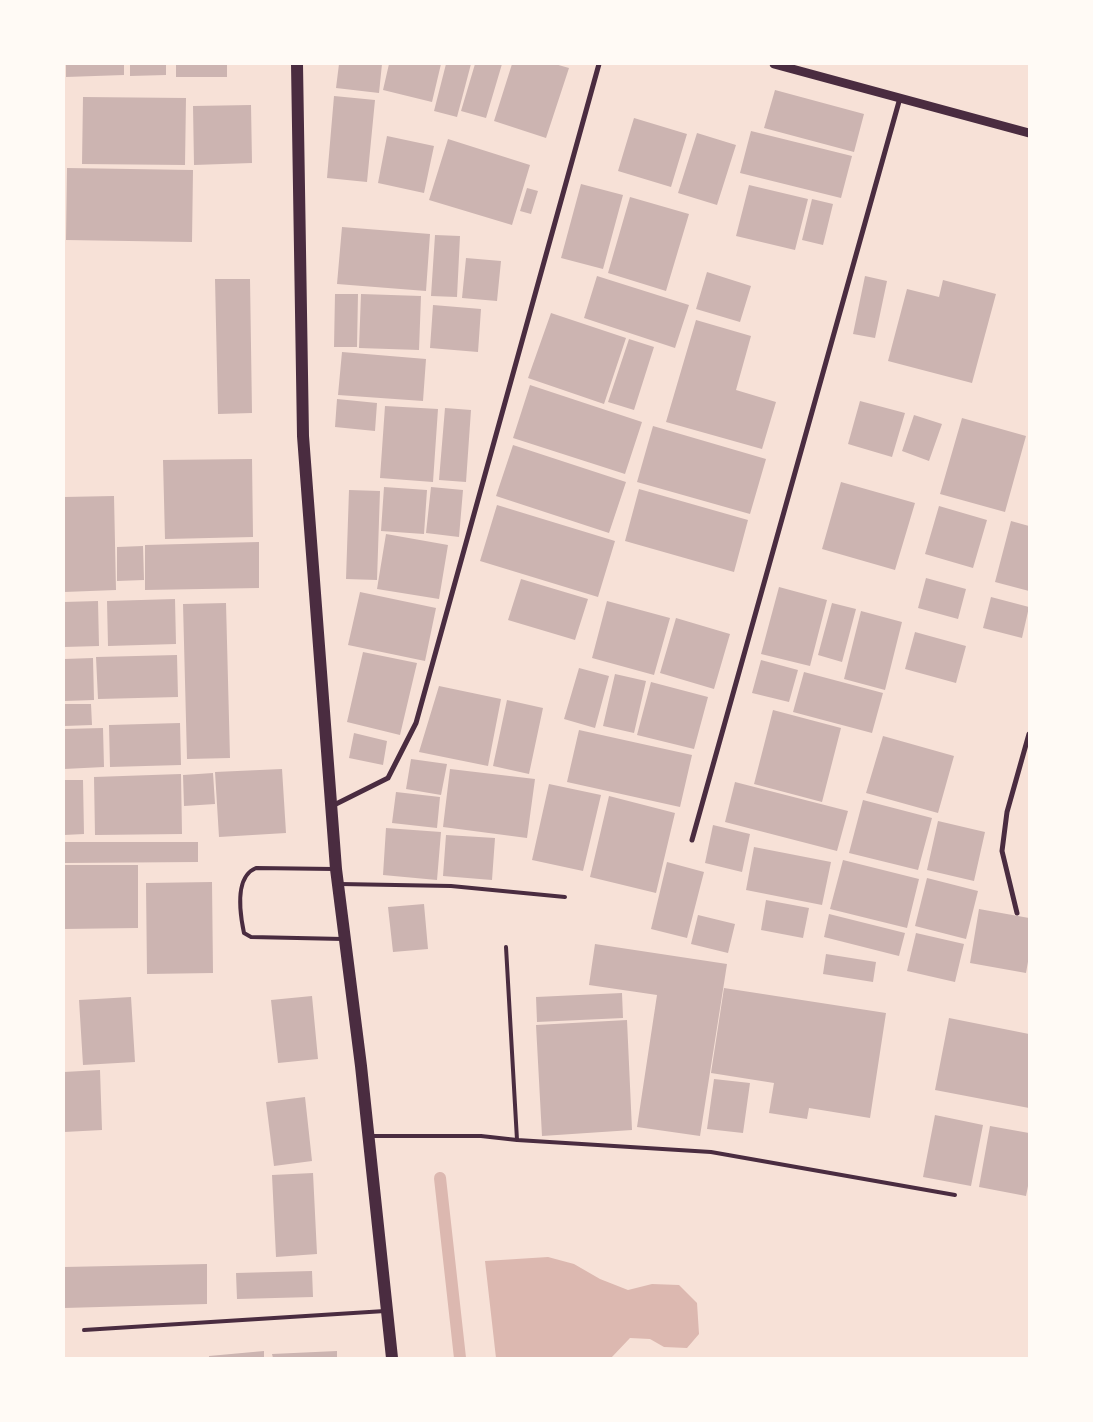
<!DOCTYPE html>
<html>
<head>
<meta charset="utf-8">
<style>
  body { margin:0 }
  #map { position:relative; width:1093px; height:1422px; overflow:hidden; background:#f7e1d7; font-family:"DM Sans",sans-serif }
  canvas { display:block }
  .frame { position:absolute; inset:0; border:65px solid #fffaf5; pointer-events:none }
</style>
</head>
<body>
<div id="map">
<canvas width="1093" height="1422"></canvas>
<div class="frame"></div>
</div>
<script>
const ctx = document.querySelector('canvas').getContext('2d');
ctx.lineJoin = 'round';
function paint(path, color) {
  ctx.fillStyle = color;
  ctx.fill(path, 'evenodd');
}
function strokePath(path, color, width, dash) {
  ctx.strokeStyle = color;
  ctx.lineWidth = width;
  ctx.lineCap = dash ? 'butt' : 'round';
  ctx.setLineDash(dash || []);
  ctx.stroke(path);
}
paint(new Path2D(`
  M 548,1257 L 574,1264 L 600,1279 L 628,1290 L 652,1284 L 679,1285 L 697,1303 L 699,1334 L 687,1348 L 664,1347 L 650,1339 L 630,1338 L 611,1358 L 496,1358 L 485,1261 Z`), '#dcb8b0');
strokePath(new Path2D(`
  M 440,1178 L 460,1358`), '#dcb8b0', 12);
paint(new Path2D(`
  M 66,64 L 124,64 L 124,75 L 66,77 Z
  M 130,64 L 166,64 L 166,75 L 130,76 Z
  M 176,64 L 227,64 L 227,77 L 176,77 Z
  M 339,64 L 382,64 L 379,93 L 336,88 Z
  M 389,64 L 441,64 L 432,102 L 383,90 Z
  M 446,64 L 471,64 L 457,117 L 434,111 Z
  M 475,64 L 502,64 L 486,118 L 461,111 Z
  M 512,64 L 555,64 L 569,68 L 546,138 L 494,121 Z
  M 775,90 L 864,114 L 854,152 L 764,128 Z
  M 334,96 L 375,100 L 367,182 L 327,178 Z
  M 83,97 L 186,98 L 185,165 L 82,164 Z
  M 251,105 L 252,163 L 194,165 L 193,106 Z
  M 634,118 L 687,134 L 671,187 L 618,171 Z
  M 751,131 L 852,156 L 841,198 L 740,173 Z
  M 697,133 L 736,145 L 717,205 L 678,193 Z
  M 387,136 L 434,146 L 424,193 L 378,183 Z
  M 448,139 L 530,165 L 512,225 L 429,200 Z
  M 67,168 L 193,170 L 192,242 L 66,240 Z
  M 581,184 L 623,195 L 603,269 L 561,258 Z
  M 749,185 L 808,199 L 795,250 L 736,236 Z
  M 527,188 L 538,191 L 531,214 L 520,211 Z
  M 630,197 L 689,214 L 666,291 L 608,273 Z
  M 812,199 L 833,204 L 823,245 L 802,240 Z
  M 342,227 L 430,234 L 426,291 L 337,284 Z
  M 435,235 L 460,236 L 457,297 L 431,296 Z
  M 466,258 L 501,261 L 497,301 L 462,298 Z
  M 707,272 L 751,286 L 740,322 L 696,309 Z
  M 597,276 L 689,305 L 675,348 L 584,318 Z
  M 865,276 L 887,281 L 875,338 L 853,334 Z
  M 215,279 L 250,279 L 252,413 L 218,414 Z
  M 943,280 L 996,294 L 972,383 L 888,361 L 907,289 L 939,297 Z
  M 335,294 L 358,294 L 357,347 L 334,347 Z
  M 361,294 L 421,296 L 419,350 L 359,348 Z
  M 433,305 L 481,309 L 478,352 L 430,348 Z
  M 551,313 L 626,338 L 604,404 L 528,378 Z
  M 696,320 L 751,336 L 736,390 L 776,402 L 762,449 L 666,422 Z
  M 629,339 L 654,347 L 634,410 L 608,402 Z
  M 342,352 L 426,359 L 423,401 L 338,395 Z
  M 530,385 L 642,422 L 625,474 L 513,438 Z
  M 337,399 L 377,403 L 375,431 L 335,427 Z
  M 860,401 L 905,413 L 892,457 L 848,444 Z
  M 385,406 L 438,409 L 433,482 L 380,478 Z
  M 445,408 L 471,410 L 466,482 L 439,480 Z
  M 914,415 L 942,424 L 929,461 L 902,451 Z
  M 962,418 L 1026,436 L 1005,512 L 940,494 Z
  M 653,426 L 766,459 L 750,514 L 637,482 Z
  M 513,445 L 626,482 L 609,533 L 496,496 Z
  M 252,459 L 253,537 L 165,539 L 163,460 Z
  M 841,482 L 915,503 L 895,570 L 822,549 Z
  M 384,487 L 427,490 L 424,534 L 381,531 Z
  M 431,487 L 463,490 L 459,537 L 426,533 Z
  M 639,489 L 748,520 L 734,572 L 625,541 Z
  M 349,490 L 380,491 L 377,580 L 346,579 Z
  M 114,496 L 116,590 L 64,592 L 64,497 Z
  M 497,505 L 615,541 L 598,597 L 480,561 Z
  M 939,506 L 987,520 L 973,568 L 925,554 Z
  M 1011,521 L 1029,526 L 1029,591 L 995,582 Z
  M 386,534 L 448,545 L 439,599 L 377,589 Z
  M 259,542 L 259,588 L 145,590 L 145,545 Z
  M 143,546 L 144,580 L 117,581 L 117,547 Z
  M 926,578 L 966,589 L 958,619 L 918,608 Z
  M 521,579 L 588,599 L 575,640 L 508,620 Z
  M 779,587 L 827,600 L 810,666 L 761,654 Z
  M 360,592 L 436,608 L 425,661 L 348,645 Z
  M 991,597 L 1029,607 L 1022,638 L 983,628 Z
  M 175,599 L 176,644 L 108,646 L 107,601 Z
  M 98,601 L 99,646 L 64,647 L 64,602 Z
  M 607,601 L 670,618 L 654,675 L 592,658 Z
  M 226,603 L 230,758 L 187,759 L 183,604 Z
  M 832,603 L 856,609 L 842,662 L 818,655 Z
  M 861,611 L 902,622 L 885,690 L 844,679 Z
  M 676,618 L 730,634 L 714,689 L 660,673 Z
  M 915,632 L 966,646 L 956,683 L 905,669 Z
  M 363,652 L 417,663 L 400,735 L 347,722 Z
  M 177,655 L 178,697 L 98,699 L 96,657 Z
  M 93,658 L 94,700 L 64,701 L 64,659 Z
  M 761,660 L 798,670 L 789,702 L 752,693 Z
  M 579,668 L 609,676 L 595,728 L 564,719 Z
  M 804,672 L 883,693 L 872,733 L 793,712 Z
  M 615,674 L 646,681 L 634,733 L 603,726 Z
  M 651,682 L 708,697 L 694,749 L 637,735 Z
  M 439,686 L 501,699 L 488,766 L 419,752 Z
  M 507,700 L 543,708 L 529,774 L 493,766 Z
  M 64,704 L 91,704 L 92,725 L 64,726 Z
  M 773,710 L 841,728 L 822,802 L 754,784 Z
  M 180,723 L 181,765 L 110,767 L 109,725 Z
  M 103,728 L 104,767 L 64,769 L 64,729 Z
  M 579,730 L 692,755 L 680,807 L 567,782 Z
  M 354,733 L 387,741 L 383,765 L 349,758 Z
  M 883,736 L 954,756 L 938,813 L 866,793 Z
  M 411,759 L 447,764 L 441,795 L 406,789 Z
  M 282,769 L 286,833 L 219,837 L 215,772 Z
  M 450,769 L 535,779 L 527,838 L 443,827 Z
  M 213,773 L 215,804 L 184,806 L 183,775 Z
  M 181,774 L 182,834 L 95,835 L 94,777 Z
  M 64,780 L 83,780 L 84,834 L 64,835 Z
  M 735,782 L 848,811 L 837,851 L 725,822 Z
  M 549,784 L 601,795 L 583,871 L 532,860 Z
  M 396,792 L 440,797 L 437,828 L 392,823 Z
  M 609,796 L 675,813 L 656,893 L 590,877 Z
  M 863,800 L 932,818 L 918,870 L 849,853 Z
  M 938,821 L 985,832 L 974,881 L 927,870 Z
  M 713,825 L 750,834 L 742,872 L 705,863 Z
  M 386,828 L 441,832 L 437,880 L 383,875 Z
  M 446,835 L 495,838 L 492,880 L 443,876 Z
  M 64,842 L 198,842 L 198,862 L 64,863 Z
  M 754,847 L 831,862 L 822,905 L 746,890 Z
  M 843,860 L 919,879 L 907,928 L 830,909 Z
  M 667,862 L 704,872 L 687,938 L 651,929 Z
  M 64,865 L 138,865 L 138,928 L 64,929 Z
  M 927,878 L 978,891 L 966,939 L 915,926 Z
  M 212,882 L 213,973 L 147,974 L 146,883 Z
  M 766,900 L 809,908 L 803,938 L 761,930 Z
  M 424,904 L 428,949 L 393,952 L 388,907 Z
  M 979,909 L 1029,918 L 1029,956 L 1026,973 L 970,963 Z
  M 829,914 L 905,933 L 899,956 L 824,937 Z
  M 698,915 L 735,924 L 728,953 L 691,944 Z
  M 916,933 L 964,944 L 955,982 L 907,971 Z
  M 595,944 L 727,964 L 700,1136 L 637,1127 L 657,995 L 589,985 Z
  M 826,954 L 876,962 L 873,982 L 823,974 Z
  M 724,988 L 886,1013 L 870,1118 L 809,1108 L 807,1119 L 769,1113 L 774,1083 L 711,1073 Z
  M 622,993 L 623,1018 L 537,1022 L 536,997 Z
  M 312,996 L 318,1059 L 278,1063 L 271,1000 Z
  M 131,997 L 135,1062 L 83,1065 L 79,1000 Z
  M 949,1018 L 1029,1034 L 1029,1108 L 935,1090 Z
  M 627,1020 L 632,1130 L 542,1136 L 536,1025 Z
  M 100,1070 L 102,1130 L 64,1132 L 64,1072 Z
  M 714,1079 L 750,1083 L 743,1133 L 707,1129 Z
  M 305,1097 L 312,1161 L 274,1166 L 266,1102 Z
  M 935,1115 L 983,1125 L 971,1186 L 923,1177 Z
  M 990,1126 L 1029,1133 L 1029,1181 L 1026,1196 L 979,1187 Z
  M 313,1173 L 317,1254 L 276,1257 L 272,1175 Z
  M 207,1264 L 207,1304 L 64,1308 L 64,1267 Z
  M 312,1271 L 313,1297 L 237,1299 L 236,1273 Z
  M 264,1351 L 264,1358 L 209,1358 L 209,1356 Z
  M 337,1351 L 337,1358 L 273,1358 L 272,1354 Z`), '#ccb4b1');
strokePath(new Path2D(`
  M 334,869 L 256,868 C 234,877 240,914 244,933 L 251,937 L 343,939
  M 340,884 L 451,886 L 565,897
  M 506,947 L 517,1140
  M 372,1136 L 481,1136 L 517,1140 L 711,1152 L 955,1195
  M 84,1330 L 385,1311`), '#4a2c40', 4);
strokePath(new Path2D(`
  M 332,806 L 388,778 L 416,723 L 599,64
  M 692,840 L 900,98
  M 1017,913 L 1002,851 L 1007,812 L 1029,734`), '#4a2c40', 5);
strokePath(new Path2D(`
  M 774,64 L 1029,133`), '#4a2c40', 9);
strokePath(new Path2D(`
  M 297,64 L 303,436 L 336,869 L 361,1066 L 392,1358`), '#4a2c40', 12);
</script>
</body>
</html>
